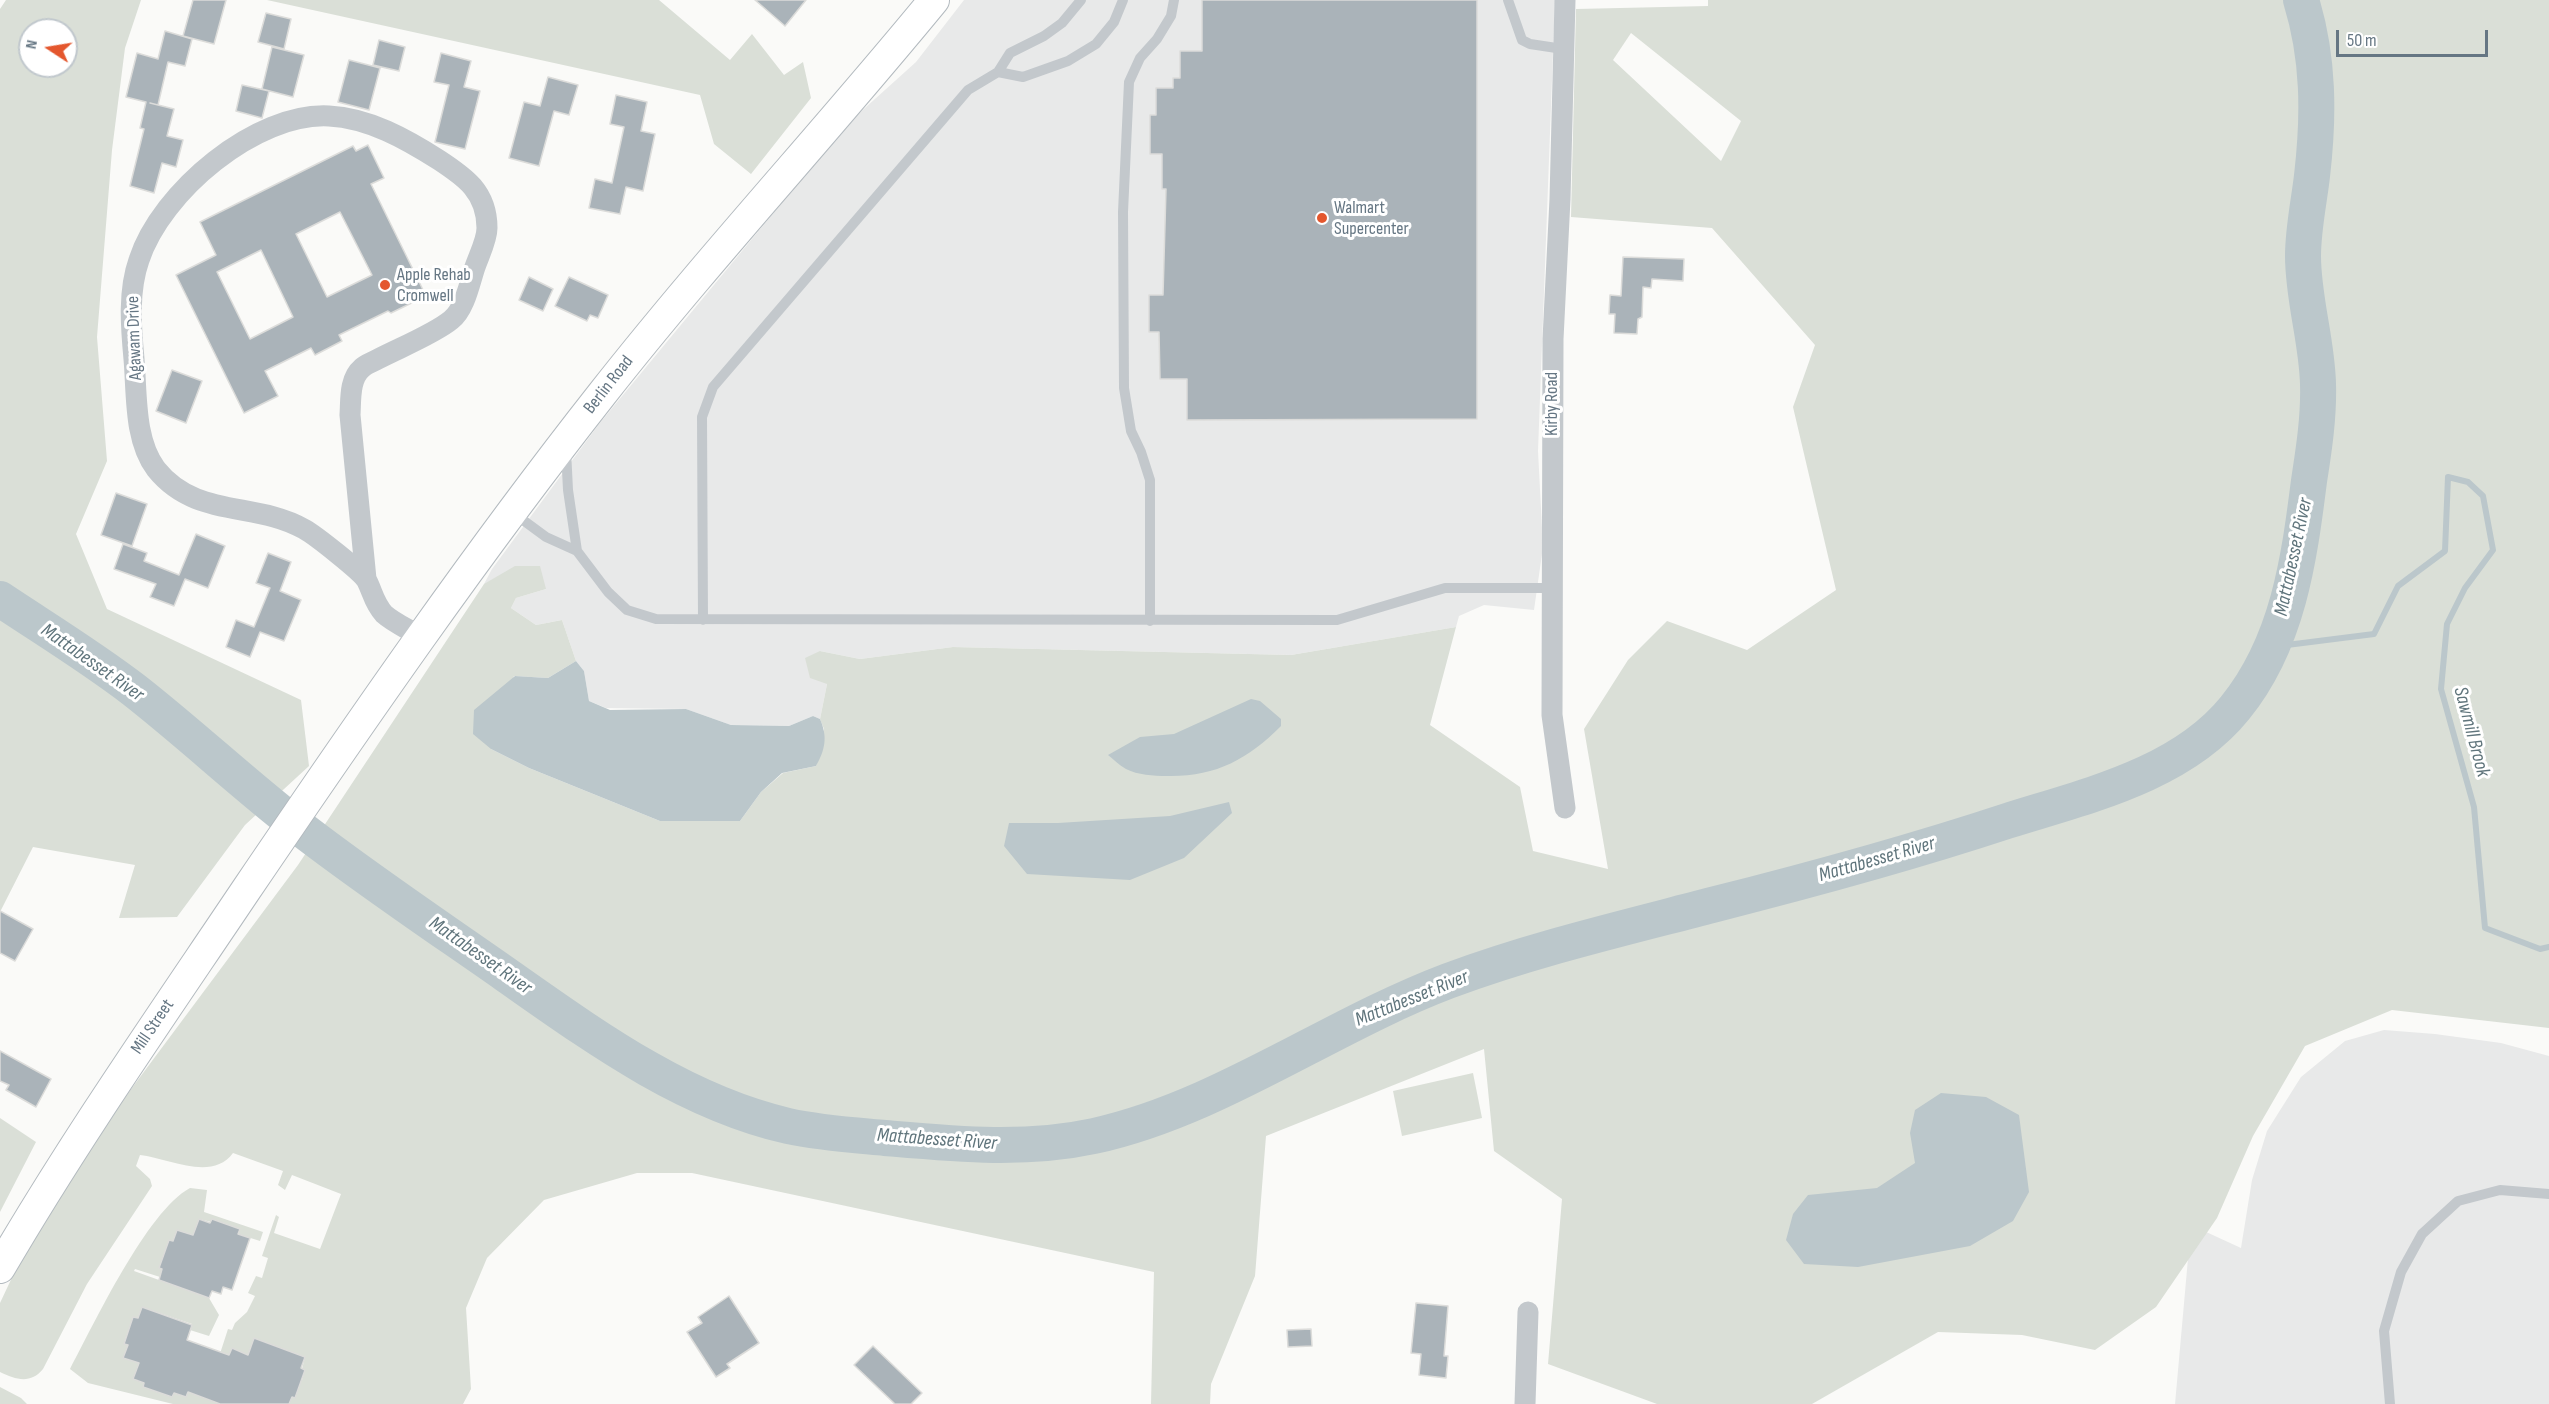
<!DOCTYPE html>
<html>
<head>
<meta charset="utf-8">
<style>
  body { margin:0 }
  #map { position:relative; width:2549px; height:1404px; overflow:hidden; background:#fafaf8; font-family:"Sofia Sans Condensed",sans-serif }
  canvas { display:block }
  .north { position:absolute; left:18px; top:18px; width:60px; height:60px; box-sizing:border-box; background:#fff; border:2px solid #c1c8cd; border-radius:50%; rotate:282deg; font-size:16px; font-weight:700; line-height:24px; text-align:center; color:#657683 }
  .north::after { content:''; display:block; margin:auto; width:21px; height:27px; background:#e4572e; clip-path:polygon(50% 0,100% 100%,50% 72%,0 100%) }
  .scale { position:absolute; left:2336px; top:30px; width:152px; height:27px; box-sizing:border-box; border:3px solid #657683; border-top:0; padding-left:8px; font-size:18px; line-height:21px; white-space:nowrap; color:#657683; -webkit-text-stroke:4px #fff; paint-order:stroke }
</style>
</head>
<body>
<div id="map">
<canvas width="2549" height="1404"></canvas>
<div class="north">N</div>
<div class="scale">50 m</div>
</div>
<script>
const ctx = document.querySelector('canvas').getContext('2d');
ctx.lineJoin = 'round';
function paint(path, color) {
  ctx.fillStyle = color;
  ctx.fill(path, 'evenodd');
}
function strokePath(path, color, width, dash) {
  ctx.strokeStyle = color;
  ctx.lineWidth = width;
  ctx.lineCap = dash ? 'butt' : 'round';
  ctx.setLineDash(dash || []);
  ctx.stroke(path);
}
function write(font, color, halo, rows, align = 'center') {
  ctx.font = font + ' "Sofia Sans Condensed",sans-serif';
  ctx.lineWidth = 6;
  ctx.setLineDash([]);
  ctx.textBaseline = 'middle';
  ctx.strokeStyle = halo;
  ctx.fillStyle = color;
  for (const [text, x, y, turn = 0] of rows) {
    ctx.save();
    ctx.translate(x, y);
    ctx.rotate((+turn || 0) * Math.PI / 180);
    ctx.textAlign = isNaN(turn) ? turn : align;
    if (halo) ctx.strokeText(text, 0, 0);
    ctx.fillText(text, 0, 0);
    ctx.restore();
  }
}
paint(new Path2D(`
  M 964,0 L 1555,0 L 1538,451 L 1543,547 L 1534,610 L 1484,605 L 1459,616 L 1456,627 L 1291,655 L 953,647 L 860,659 L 820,651 L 827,684 L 820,719 L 813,716 L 789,726 L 731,725 L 686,709 L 606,708 L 589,701 L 584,671 L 576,661 L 562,620 L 536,625 L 511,608 L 516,598 L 546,589 L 484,584 L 492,569 L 599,424 L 785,199 L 855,117 L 916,62 Z
  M 2384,1030 L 2435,1034 L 2501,1043 L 2549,1056 L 2549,1404 L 2175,1404 L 2191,1225 L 2241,1248 L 2252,1180 L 2267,1131 L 2301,1077 L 2345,1041 Z`), '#e8e9e9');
paint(new Path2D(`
  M 6,0 L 141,0 L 125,48 L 112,150 L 97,337 L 107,461 L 76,534 L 107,609 L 301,700 L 309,766 L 245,825 L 177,917 L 119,918 L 135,865 L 33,847 L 0,912 L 0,9 ZM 30,30 L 66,30 L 66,66 L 30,66 Z
  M 267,0 L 659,0 L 730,60 L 752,34 L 784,75 L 803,62 L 811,98 L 751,174 L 714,144 L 700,95 Z
  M 1708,0 L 2549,0 L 2549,1028 L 2392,1010 L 2305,1046 L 2253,1136 L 2217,1218 L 2156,1307 L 2095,1350 L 2022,1335 L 1938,1332 L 1812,1404 L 1657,1404 L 1548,1364 L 1562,1199 L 1494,1151 L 1484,1049 L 1266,1136 L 1255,1276 L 1211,1384 L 1210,1404 L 1151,1404 L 1154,1272 L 692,1173 L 637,1173 L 544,1200 L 487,1258 L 466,1308 L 471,1389 L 463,1404 L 289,1404 L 292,1397 L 295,1398 L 300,1379 L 302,1380 L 305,1370 L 302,1369 L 305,1357 L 254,1338 L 248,1355 L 232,1349 L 224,1369 L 216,1366 L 228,1329 L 232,1330 L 235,1323 L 247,1312 L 255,1296 L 248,1293 L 256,1276 L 262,1278 L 268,1258 L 262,1256 L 276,1215 L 279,1217 L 274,1233 L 320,1249 L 341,1194 L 292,1175 L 285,1190 L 278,1185 L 283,1171 L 233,1153 C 212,1182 168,1158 140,1155 L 136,1166 L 150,1179 L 152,1186 L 87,1284 L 43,1369 C 31,1384 16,1380 0,1372 L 0,1303 L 16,1269 L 60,1195 L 114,1112 L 298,865 L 484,584 L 515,566 L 540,566 L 546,589 L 516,598 L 511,608 L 536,625 L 562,620 L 576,661 L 548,678 L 514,676 L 491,749 L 529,768 L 660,821 L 740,821 L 761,792 L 783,773 L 816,766 L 824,729 L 820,719 L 827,684 L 810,678 L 805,658 L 820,651 L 860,659 L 953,647 L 1291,655 L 1456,627 L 1430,725 L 1520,787 L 1533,851 L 1608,869 L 1584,729 L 1628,660 L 1667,621 L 1747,650 L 1836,590 L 1793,407 L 1815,345 L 1712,228 L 1571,217 L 1576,9 L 1708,6 ZM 1631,33 L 1741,121 L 1721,161 L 1613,60 Z
  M 1473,1073 L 1482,1118 L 1402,1136 L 1393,1091 Z
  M 0,1118 L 36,1142 L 0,1212 Z
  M 190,1188 L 207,1190 L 204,1212 L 263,1232 L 260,1241 L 238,1234 L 240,1229 L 199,1219 L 193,1235 L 177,1230 L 173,1241 L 169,1240 L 159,1268 L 162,1270 L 160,1277 L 135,1269 L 134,1271 L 209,1298 L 219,1315 L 209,1336 L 190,1330 L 192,1324 L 142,1307 L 138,1318 L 133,1317 L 124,1343 L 128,1345 L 123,1358 L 139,1363 L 133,1379 L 144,1383 L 143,1387 L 172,1397 L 174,1393 L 186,1397 L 193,1376 L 220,1404 L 173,1404 L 88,1383 L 70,1369 C 94,1324 147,1211 190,1188 Z
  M 0,1387 L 21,1398 L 27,1404 L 0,1404 Z`), '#dadfd7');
paint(new Path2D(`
  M 576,661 L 584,671 L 589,701 L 610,710 L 686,709 L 731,725 L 789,726 L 813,716 L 820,719 C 828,737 825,750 816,766 L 782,773 L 761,792 L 740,821 L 660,821 L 529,768 L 491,749 L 473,734 L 474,710 L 515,676 L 548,678 Z
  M 1251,699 L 1260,701 L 1281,719 L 1281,726 C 1247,760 1215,777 1167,776 C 1153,776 1138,775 1126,769 C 1119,765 1113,759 1108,755 L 1140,737 L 1174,734 Z
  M 1229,802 L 1232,813 L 1184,858 L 1130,880 L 1027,874 L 1004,846 L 1009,823 L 1058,823 L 1170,816 Z
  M 1941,1093 L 1986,1097 L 2019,1115 L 2029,1192 L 2013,1221 L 1970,1246 L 1858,1267 L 1804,1264 L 1786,1240 L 1793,1214 L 1808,1195 L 1877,1188 L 1915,1163 L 1910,1133 L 1915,1110 Z`), '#bbc7cb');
strokePath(new Path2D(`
  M 2271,647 L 2374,634 L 2398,586 L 2445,551 L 2448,477 L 2468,482 L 2483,496 L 2493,550 L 2465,588 L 2447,624 L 2441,689 L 2474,807 L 2485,928 L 2540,949 L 2549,947`), '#bbc7cb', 6);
strokePath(new Path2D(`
  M 0,599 C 45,629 91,657 134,690 C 189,733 240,781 295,824 C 363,877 435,925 505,974 C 592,1035 683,1102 788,1126 C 820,1133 852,1135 885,1138 C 954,1144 1025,1151 1094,1136 C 1218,1109 1329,1026 1448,981 C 1534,949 1624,928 1712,905 C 1811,880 1910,853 2007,821 C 2086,796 2181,775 2235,708 C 2288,643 2299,560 2309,481 C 2314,449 2319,416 2318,384 C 2317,341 2303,299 2303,256 C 2303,229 2309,202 2312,176 C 2319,116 2319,58 2301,0`), '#bbc7cb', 36);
const building = new Path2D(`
  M 193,0 L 226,0 L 214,44 L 183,36 Z
  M 755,0 L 806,0 L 785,26 Z
  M 1202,0 L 1477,0 L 1477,419 L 1187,420 L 1187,379 L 1160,379 L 1159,332 L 1149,332 L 1149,295 L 1163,295 L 1166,189 L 1162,189 L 1162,154 L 1150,154 L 1150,115 L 1156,115 L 1156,88 L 1173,88 L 1173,78 L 1180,78 L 1180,51 L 1202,51 Z
  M 266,13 L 291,19 L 284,49 L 258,42 Z
  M 165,31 L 192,39 L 185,66 L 168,62 L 158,105 L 150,103 L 174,109 L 167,136 L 183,140 L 176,167 L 162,163 L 154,193 L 130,186 L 144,129 L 140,128 L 146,102 L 126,97 L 137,53 L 158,59 Z
  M 379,40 L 405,47 L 399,71 L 373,65 Z
  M 272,47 L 304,55 L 293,97 L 262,89 Z
  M 441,53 L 471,61 L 464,87 L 480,91 L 465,149 L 435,142 L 449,85 L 434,82 Z
  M 349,60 L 380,68 L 369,110 L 338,102 Z
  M 548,77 L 578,85 L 569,115 L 554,111 L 539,166 L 509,158 L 524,102 L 540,106 Z
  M 242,85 L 269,91 L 262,118 L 236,111 Z
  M 616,95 L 647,102 L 641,131 L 655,134 L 643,191 L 626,187 L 620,214 L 589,208 L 595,179 L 612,183 L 624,127 L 610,124 Z
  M 368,145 L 384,178 L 371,184 L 426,296 L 391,313 L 388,311 L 339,335 L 342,341 L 315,355 L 311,348 L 265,371 L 278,396 L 244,413 L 176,275 L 216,255 L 200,222 L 353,146 L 356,151 ZM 340,212 L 372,275 L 327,297 L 296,234 ZM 261,250 L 293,317 L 250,339 L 217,272 Z
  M 1623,257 L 1684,259 L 1683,281 L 1652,279 L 1651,288 L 1643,287 L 1642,317 L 1638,319 L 1637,334 L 1614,333 L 1615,314 L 1609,314 L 1610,295 L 1621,296 Z
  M 529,277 L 553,289 L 543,311 L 519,300 Z
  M 569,277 L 608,295 L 598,318 L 590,315 L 587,321 L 555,306 Z
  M 172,370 L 202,381 L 186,423 L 156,411 Z
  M 116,493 L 147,504 L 132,546 L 101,535 Z
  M 196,534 L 225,546 L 208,588 L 185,579 L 174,606 L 150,597 L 156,584 L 114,569 L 123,544 L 147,553 L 144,561 L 179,575 Z
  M 268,553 L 291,562 L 280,591 L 301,600 L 284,641 L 260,632 L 250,657 L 226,647 L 236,620 L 254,627 L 270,588 L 256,583 Z
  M 0,911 L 33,929 L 15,961 L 0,953 Z
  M 0,1051 L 51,1079 L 36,1107 L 6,1090 L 9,1085 L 0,1081 Z
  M 199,1219 L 210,1223 L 212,1219 L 240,1229 L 238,1234 L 250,1238 L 232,1290 L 223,1287 L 221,1294 L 212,1291 L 209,1298 L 159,1280 L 162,1269 L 159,1268 L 169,1240 L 173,1241 L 177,1230 L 193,1235 Z
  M 729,1296 L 759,1343 L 727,1364 L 730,1368 L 716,1377 L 687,1332 L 702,1323 L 698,1317 Z
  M 1416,1303 L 1448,1306 L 1444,1356 L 1448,1356 L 1446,1378 L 1419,1375 L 1421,1354 L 1411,1353 Z
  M 142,1307 L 192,1325 L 187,1340 L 229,1355 L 232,1348 L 248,1355 L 254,1338 L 305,1357 L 301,1368 L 305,1370 L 295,1398 L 292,1397 L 289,1404 L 220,1404 L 188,1392 L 186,1397 L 174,1393 L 172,1397 L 143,1387 L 144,1383 L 133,1379 L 139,1363 L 123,1358 L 128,1345 L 124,1344 L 133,1317 L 138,1318 Z
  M 1311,1329 L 1312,1346 L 1288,1347 L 1287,1330 Z
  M 873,1346 L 922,1393 L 911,1404 L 895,1404 L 854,1365 Z`);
paint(building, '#aab3b9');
strokePath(building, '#dcdcda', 1.5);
const secondary = new Path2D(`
  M 0,1268 C 76,1138 162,1015 246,890 C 360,722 476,554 602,394 C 708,259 825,133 934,0`);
strokePath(secondary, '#b3babf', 32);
strokePath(new Path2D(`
  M 1508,0 L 1522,40 L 1530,44 L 1563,49
  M 998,72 L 1023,77 L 1068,61 L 1096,44 L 1114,22 L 1123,0
  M 566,450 L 568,490 L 577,551
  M 512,512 L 546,537 L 577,551 L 608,592 L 627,610 L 656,619 L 1337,620 L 1445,588 L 1552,588
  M 703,620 L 702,417 L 713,387 L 968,90 L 998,72 L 1010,53 L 1044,36 L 1062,23 L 1081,0
  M 1150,621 L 1150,480 L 1141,452 L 1131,431 L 1124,388 L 1123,212 L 1129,82 L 1140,58 L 1157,39 L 1171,16 L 1174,0
  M 2390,1404 L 2384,1331 L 2401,1272 L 2422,1234 L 2458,1201 L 2500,1190 L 2549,1194`), '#c3c8cc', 10);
strokePath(new Path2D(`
  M 366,579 L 350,415 C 351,400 349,379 362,368 C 366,364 373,362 378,359 C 399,348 434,334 451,320 C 464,310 469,286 474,270 C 478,257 487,241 487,228 C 487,192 465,177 439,160 C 406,139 369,118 329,116 C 256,112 161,192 139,260 C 128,291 131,327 134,359 C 137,394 134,440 156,469 C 196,519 255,501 304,529 C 315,535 362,572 367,581 C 373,593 374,603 384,614 C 394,623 410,630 421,637
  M 1565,808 L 1552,715 L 1553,339 L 1560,199 L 1565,0
  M 1525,1404 L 1528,1312`), '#c3c8cc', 21);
strokePath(secondary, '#fff', 30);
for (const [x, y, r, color] of [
  [1322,218,6,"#e4572e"],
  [385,285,6,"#e4572e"]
]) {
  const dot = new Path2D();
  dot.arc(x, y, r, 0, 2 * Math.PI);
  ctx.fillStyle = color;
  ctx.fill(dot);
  strokePath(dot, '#fff', 2);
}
write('18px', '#657683', '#fff', [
  ["Walmart",1334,208],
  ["Supercenter",1334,229],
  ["Apple Rehab",397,275],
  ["Cromwell",397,296]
], 'left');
write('18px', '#657683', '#fff', [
  ["Agawam Drive",135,338,-92],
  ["Berlin Road",609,385,-52],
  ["Kirby Road",1552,404,-90],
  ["Mill Street",153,1027,-56]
]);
write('italic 20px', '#60757c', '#fff', [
  ["Mattabesset River",2294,557,-78],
  ["Mattabesset River",92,663,35],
  ["Sawmill Brook",2471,732,75],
  ["Mattabesset River",1877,860,-16],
  ["Mattabesset River",480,956,35],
  ["Mattabesset River",1412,999,-22],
  ["Mattabesset River",937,1140,4]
]);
</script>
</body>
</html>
